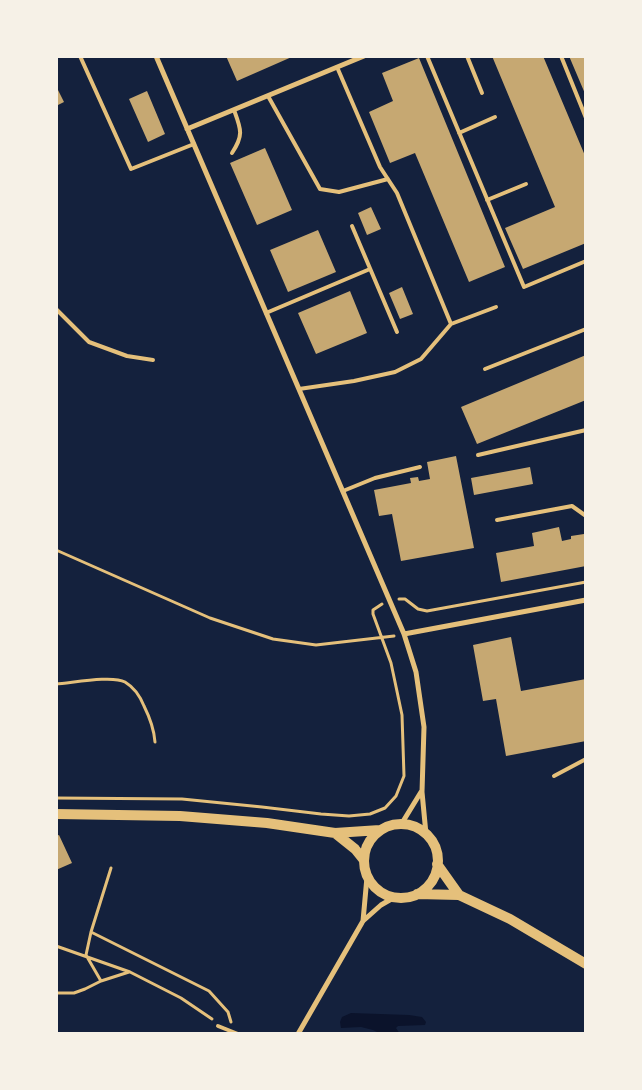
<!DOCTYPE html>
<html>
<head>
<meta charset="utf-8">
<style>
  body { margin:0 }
  #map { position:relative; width:642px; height:1090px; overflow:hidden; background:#14213d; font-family:Poppins,sans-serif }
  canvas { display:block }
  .frame { position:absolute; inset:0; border:58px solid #f6f1e7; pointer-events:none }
</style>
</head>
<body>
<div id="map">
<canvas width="642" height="1090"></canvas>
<div class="frame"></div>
</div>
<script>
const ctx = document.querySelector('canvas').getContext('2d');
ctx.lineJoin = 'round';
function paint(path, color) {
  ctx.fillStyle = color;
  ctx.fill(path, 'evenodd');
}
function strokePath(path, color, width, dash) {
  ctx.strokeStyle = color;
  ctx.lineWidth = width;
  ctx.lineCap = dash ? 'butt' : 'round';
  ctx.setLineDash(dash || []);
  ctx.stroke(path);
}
paint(new Path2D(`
  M 351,1013 L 409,1015 L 422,1017 L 426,1022 L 425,1025 L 398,1026 L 396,1028 L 400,1034 L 381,1034 L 373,1030 L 361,1027 L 341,1028 L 340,1022 L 342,1017 Z`), '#0b132b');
paint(new Path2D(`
  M 226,56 L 294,56 L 237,81 Z
  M 492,56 L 543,56 L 586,158 L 586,243 L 523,269 L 505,228 L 555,207 Z
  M 569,56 L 586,56 L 586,96 Z
  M 419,58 L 505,267 L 469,282 L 415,153 L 390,163 L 369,112 L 393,101 L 382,73 Z
  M 56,86 L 64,102 L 56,106 Z
  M 147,91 L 165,134 L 148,142 L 129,99 Z
  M 265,148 L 292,210 L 257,225 L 230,163 Z
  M 371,207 L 381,229 L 367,235 L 358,213 Z
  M 318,230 L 336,272 L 288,292 L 270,250 Z
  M 402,287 L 413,314 L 400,319 L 389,293 Z
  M 350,291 L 367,333 L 316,354 L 298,313 Z
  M 586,355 L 586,400 L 477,444 L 461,407 Z
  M 456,456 L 474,548 L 401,561 L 392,514 L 379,516 L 374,490 L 411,483 L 410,478 L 418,477 L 419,481 L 430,479 L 427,462 Z
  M 530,467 L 533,484 L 474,495 L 471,478 Z
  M 559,527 L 562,541 L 571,539 L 571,536 L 584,534 L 586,544 L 586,566 L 501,582 L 496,553 L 534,546 L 532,533 Z
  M 511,637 L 521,691 L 586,679 L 586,741 L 506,756 L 496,699 L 483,701 L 473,645 Z
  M 59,835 L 72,863 L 56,870 L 56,836 Z`), '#c6a872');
strokePath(new Path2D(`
  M 56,550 L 210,618 L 273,639 L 316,645 L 394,636
  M 399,599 L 405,599 L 418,609 L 427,611 L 586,582
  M 56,684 C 72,683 112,675 125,682 C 135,688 140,696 144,706 C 150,718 154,728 155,742
  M 56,798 L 182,799 L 262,807 L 321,814 L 349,816 L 370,814 L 385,808 L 396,796 L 404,776 L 402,715 L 391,663 L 373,614 L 373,610 L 382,604
  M 91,932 L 209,991 L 228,1012 L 231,1022
  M 56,946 L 130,972 L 181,998 L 212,1019
  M 101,981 L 86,955 L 91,932 L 111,868
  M 56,993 L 74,993 L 85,989 L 101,981 L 129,972`), '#e5c07b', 3);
strokePath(new Path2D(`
  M 80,56 L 131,169 L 194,144
  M 427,56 L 524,287 L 586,261
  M 467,56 L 482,93
  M 561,56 L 586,118
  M 337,67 L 380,167 L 397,193 L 451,324
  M 268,96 L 320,189 L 339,192 L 388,179
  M 459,133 L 495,117
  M 232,153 C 244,135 241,129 234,110
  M 487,200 L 526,184
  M 352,226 L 397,332
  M 56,309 L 89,342 L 127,356 L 153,360
  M 266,313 L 370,269
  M 485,369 L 586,329
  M 299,389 L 354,381 L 395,372 L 421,359 L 451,324 L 496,307
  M 478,455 L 586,430
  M 343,491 L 375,478 L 420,467
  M 497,520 L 572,506 L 586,516
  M 554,776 L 586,759
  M 218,1026 L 238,1034`), '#e5c07b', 4);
strokePath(new Path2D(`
  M 156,56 L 404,634 L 416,672 L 424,727 L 422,792 L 426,834
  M 187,129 L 364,56
  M 404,634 L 586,600
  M 402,823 L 421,792
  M 363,921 L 367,877
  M 298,1034 L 363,921 L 381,905 L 395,897`), '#e5c07b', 5);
strokePath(new Path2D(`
  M 56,814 L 180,816 L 267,823 L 335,833 L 380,830
  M364 861a37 37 0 1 1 74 0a37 37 0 1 1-74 0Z
  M 335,833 L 355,849 L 363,859
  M 437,864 L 459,895
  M 417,894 L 459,895 L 510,919 L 586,964`), '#e5c07b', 10);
</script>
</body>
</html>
